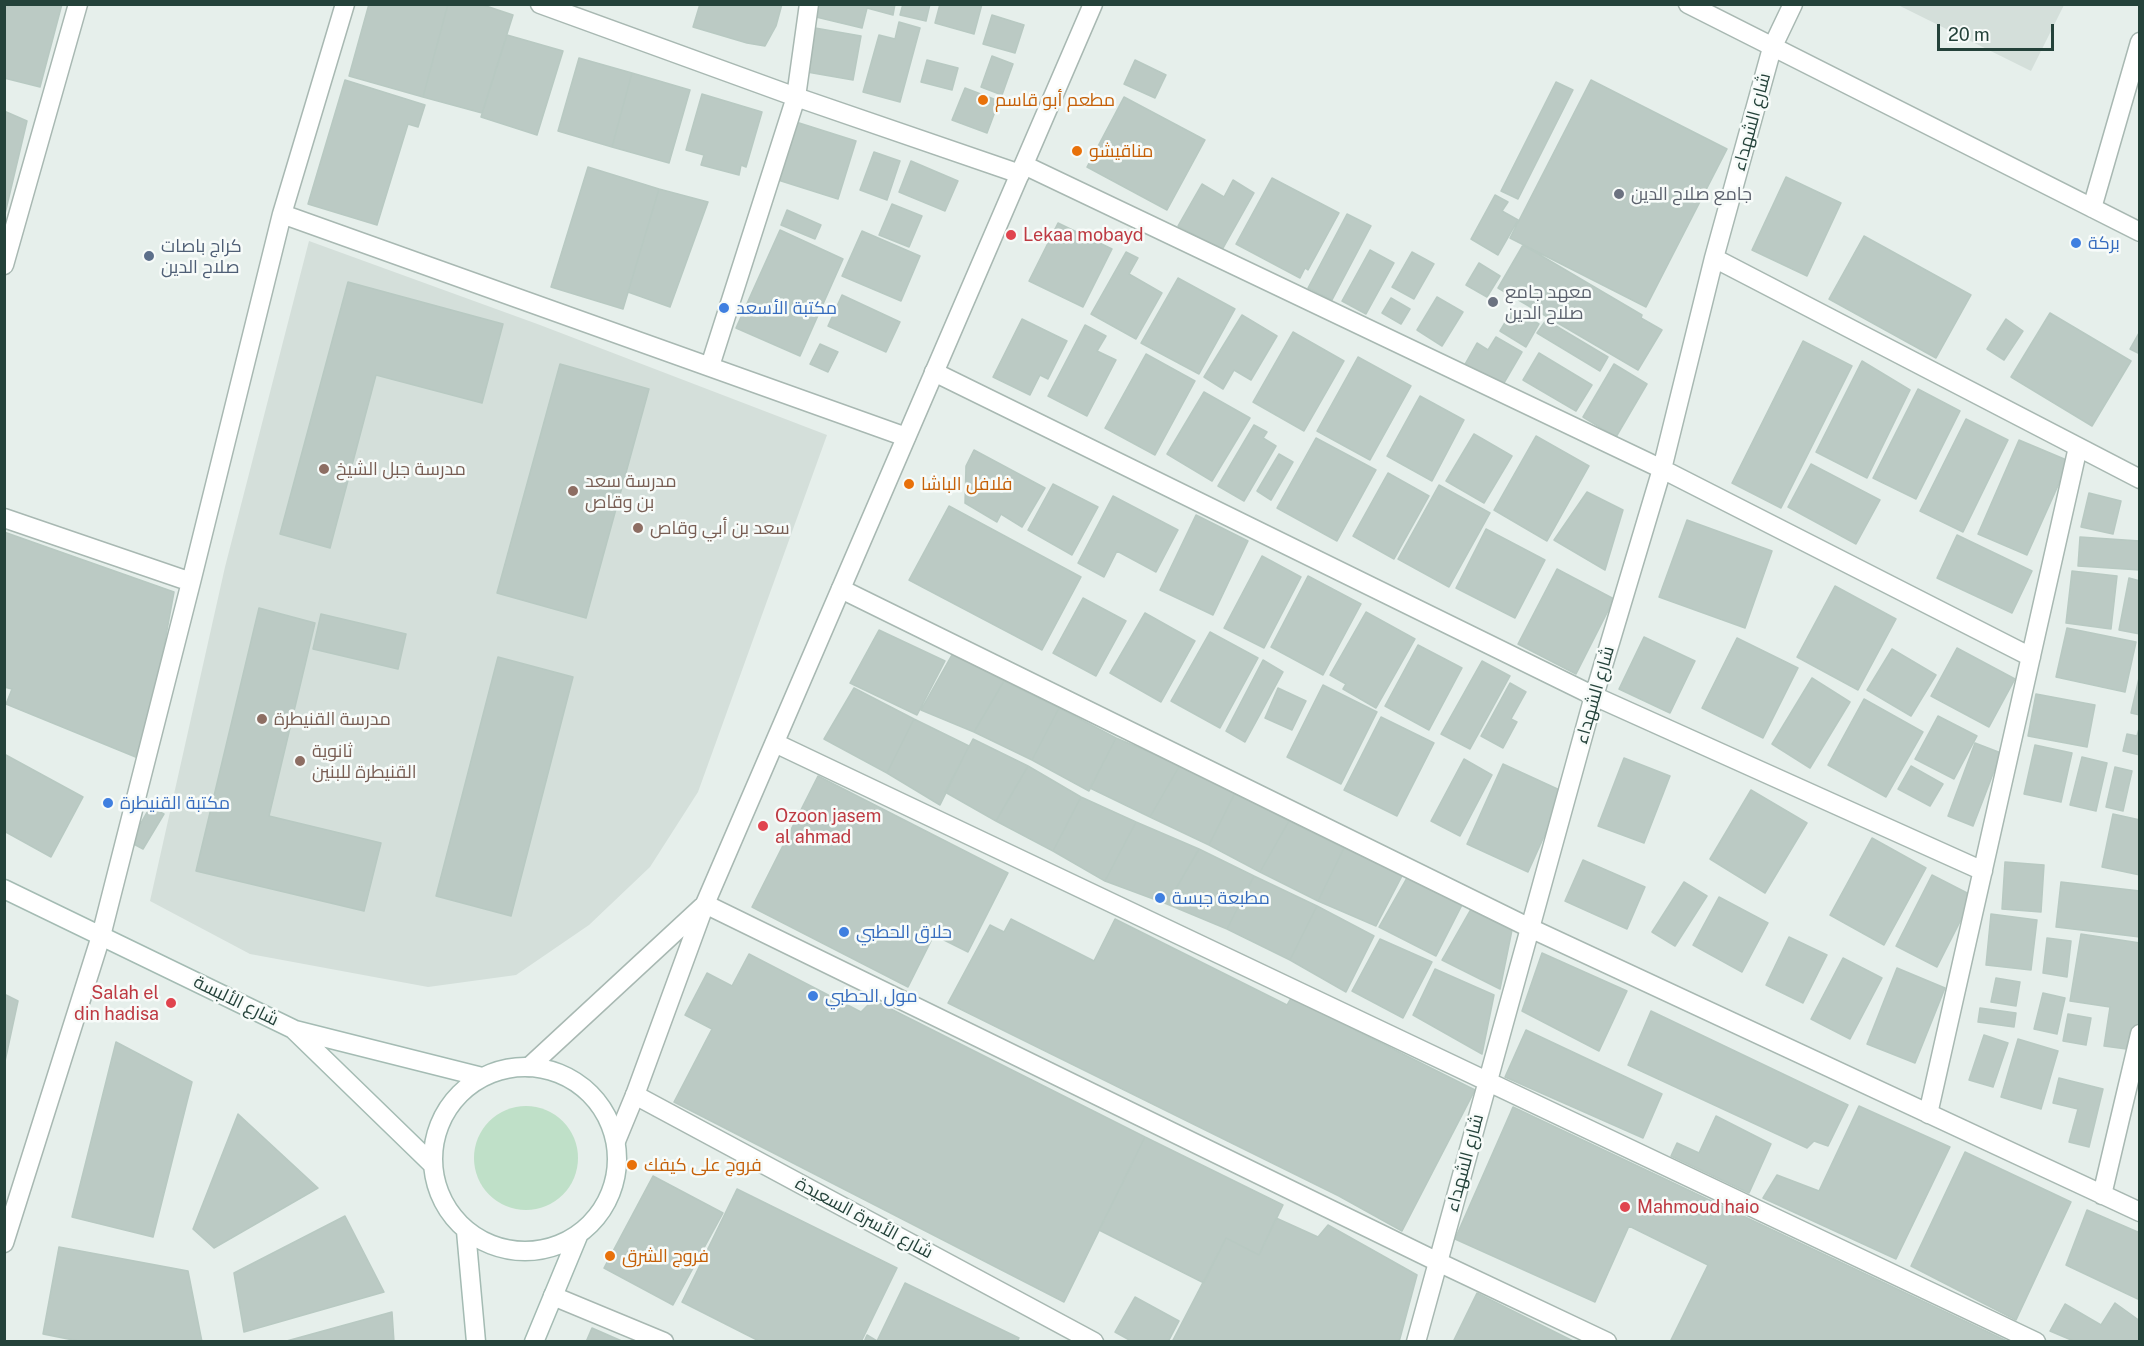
<!DOCTYPE html>
<html>
<head>
<meta charset="utf-8">
<style>
  body { margin:0 }
  #map { position:relative; width:2144px; height:1346px; overflow:hidden; background:#e6efeb; font-family:"Public Sans",sans-serif }
  canvas { display:block }
  .frame { position:absolute; inset:0; border:6px solid #24423a; pointer-events:none }
  .scale { position:absolute; left:1937px; top:24px; width:117px; height:27px; box-sizing:border-box; border:3px solid #24423a; border-top:0; padding-left:8px; font-size:18px; line-height:21px; white-space:nowrap; color:#24423a; -webkit-text-stroke:4px #f7fbf9; paint-order:stroke }
</style>
</head>
<body>
<div id="map">
<canvas width="2144" height="1346"></canvas>
<div class="frame"></div>
<div class="scale">20 m</div>
</div>
<script>
const ctx = document.querySelector('canvas').getContext('2d');
ctx.lineJoin = 'round';
function paint(path, color) {
  ctx.fillStyle = color;
  ctx.fill(path, 'evenodd');
}
function strokePath(path, color, width, dash) {
  ctx.strokeStyle = color;
  ctx.lineWidth = width;
  ctx.lineCap = dash ? 'butt' : 'round';
  ctx.setLineDash(dash || []);
  ctx.stroke(path);
}
function write(font, color, halo, rows, align = 'center') {
  ctx.font = font + ' "Public Sans",Cairo,sans-serif';
  ctx.lineWidth = 5;
  ctx.setLineDash([]);
  ctx.textBaseline = 'middle';
  ctx.strokeStyle = halo;
  ctx.fillStyle = color;
  for (const [text, x, y, turn = 0] of rows) {
    ctx.save();
    ctx.translate(x, y);
    ctx.rotate((+turn || 0) * Math.PI / 180);
    ctx.textAlign = isNaN(turn) ? turn : align;
    if (halo) ctx.strokeText(text, 0, 0);
    ctx.fillText(text, 0, 0);
    ctx.restore();
  }
}
paint(new Path2D(`
  M 1898,5 L 2064,5 L 2031,71 Z
  M 309,241 L 540,325 L 827,435 L 698,792 L 650,867 L 589,925 L 516,975 L 428,987 L 250,954 L 150,901 L 225,567 Z`), '#d4dfda');
paint(new Path2D(`
  M474 1158a52 52 0 1 1 104 0a52 52 0 1 1-104 0Z`), '#bfe0c8');
const building = new Path2D(`
  M 4,4 L 62,4 L 40,87 L 4,78 Z
  M 369,4 L 448,4 L 423,97 L 349,76 Z
  M 448,4 L 480,4 L 513,15 L 482,113 L 423,97 Z
  M 700,4 L 782,4 L 776,26 L 765,46 L 747,43 L 693,27 Z
  M 814,4 L 895,4 L 893,15 L 867,8 L 862,28 L 812,16 Z
  M 903,4 L 930,4 L 926,21 L 900,15 Z
  M 940,4 L 982,4 L 974,34 L 935,23 Z
  M 992,15 L 1024,25 L 1015,53 L 983,44 Z
  M 899,22 L 920,28 L 900,102 L 863,92 L 879,35 L 895,39 Z
  M 815,28 L 861,36 L 853,80 L 807,72 Z
  M 507,35 L 563,51 L 537,135 L 481,117 Z
  M 992,56 L 1013,64 L 1002,95 L 981,87 Z
  M 579,58 L 632,73 L 612,147 L 558,131 Z
  M 927,60 L 958,68 L 952,90 L 921,82 Z
  M 1135,60 L 1166,75 L 1155,98 L 1124,84 Z
  M 632,73 L 690,90 L 669,163 L 612,147 Z
  M 345,80 L 425,105 L 418,127 L 408,124 L 377,225 L 308,204 Z
  M 1591,80 L 1727,149 L 1646,307 L 1510,238 Z
  M 1556,82 L 1573,90 L 1518,199 L 1501,191 Z
  M 965,88 L 999,101 L 987,133 L 952,120 Z
  M 702,94 L 762,112 L 746,167 L 741,165 L 739,175 L 701,165 L 704,155 L 686,150 Z
  M 1124,97 L 1205,140 L 1167,210 L 1087,167 Z
  M 4,111 L 27,121 L 4,218 Z
  M 796,122 L 856,141 L 838,199 L 778,180 Z
  M 874,152 L 900,161 L 887,200 L 860,190 Z
  M 911,161 L 958,181 L 945,211 L 899,192 Z
  M 588,167 L 659,189 L 623,309 L 551,287 Z
  M 1786,177 L 1841,203 L 1807,276 L 1752,250 Z
  M 1272,178 L 1339,213 L 1308,270 L 1305,268 L 1300,278 L 1236,244 Z
  M 1233,180 L 1254,193 L 1222,250 L 1178,226 L 1202,184 L 1224,197 Z
  M 659,189 L 708,202 L 670,307 L 628,292 Z
  M 1495,195 L 1508,202 L 1502,211 L 1518,220 L 1498,255 L 1471,239 Z
  M 892,204 L 922,216 L 909,247 L 879,235 Z
  M 787,210 L 821,225 L 815,239 L 781,225 Z
  M 1347,214 L 1371,226 L 1332,300 L 1308,288 Z
  M 1058,223 L 1112,249 L 1083,307 L 1029,281 Z
  M 780,230 L 843,259 L 800,356 L 736,328 Z
  M 862,231 L 920,256 L 901,301 L 842,276 Z
  M 1864,236 L 1971,295 L 1936,358 L 1829,299 Z
  M 1523,245 L 1642,315 L 1641,318 L 1662,330 L 1638,370 L 1498,288 Z
  M 1370,250 L 1394,263 L 1366,314 L 1342,301 Z
  M 1126,252 L 1138,258 L 1129,274 L 1162,293 L 1136,339 L 1091,314 Z
  M 1412,252 L 1434,264 L 1414,299 L 1392,287 Z
  M 1479,263 L 1500,276 L 1487,297 L 1466,285 Z
  M 1178,278 L 1235,309 L 1199,374 L 1141,343 Z
  M 348,282 L 503,324 L 482,403 L 376,375 L 330,548 L 280,534 Z
  M 842,295 L 900,322 L 886,352 L 828,326 Z
  M 1437,297 L 1463,312 L 1442,346 L 1417,330 Z
  M 1391,298 L 1410,309 L 1401,324 L 1382,313 Z
  M 1513,309 L 1539,324 L 1526,347 L 1500,331 Z
  M 2050,313 L 2131,361 L 2092,426 L 2011,377 Z
  M 1242,315 L 1277,336 L 1251,380 L 1234,370 L 1223,389 L 1204,377 Z
  M 1022,319 L 1067,341 L 1048,379 L 1040,375 L 1030,395 L 993,377 Z
  M 2006,319 L 2023,331 L 2004,360 L 1987,349 Z
  M 1546,320 L 1608,357 L 1600,371 L 1537,333 Z
  M 1085,325 L 1106,336 L 1097,351 L 1116,360 L 1087,416 L 1048,396 Z
  M 2140,331 L 2140,354 L 2130,349 Z
  M 1293,332 L 1344,361 L 1304,431 L 1253,402 Z
  M 1496,337 L 1522,352 L 1501,388 L 1464,366 L 1477,343 L 1488,350 Z
  M 1803,341 L 1852,366 L 1781,508 L 1732,483 Z
  M 820,344 L 838,352 L 828,372 L 810,364 Z
  M 1539,353 L 1592,385 L 1576,411 L 1523,380 Z
  M 1146,354 L 1195,381 L 1155,455 L 1105,428 Z
  M 1358,357 L 1411,386 L 1370,460 L 1317,431 Z
  M 1862,361 L 1910,390 L 1867,478 L 1816,452 Z
  M 560,364 L 649,389 L 586,618 L 497,593 Z
  M 1614,364 L 1647,384 L 1616,437 L 1583,417 Z
  M 1918,389 L 1960,411 L 1916,499 L 1873,478 Z
  M 1204,392 L 1250,418 L 1212,481 L 1167,454 Z
  M 1420,396 L 1464,420 L 1432,481 L 1387,456 Z
  M 1966,419 L 2008,440 L 1963,532 L 1920,511 Z
  M 1254,425 L 1267,432 L 1263,438 L 1276,446 L 1244,501 L 1218,486 Z
  M 1474,434 L 1512,456 L 1484,503 L 1446,481 Z
  M 1536,436 L 1589,466 L 1547,541 L 1494,510 Z
  M 1316,438 L 1376,470 L 1337,541 L 1277,508 Z
  M 2019,440 L 2069,461 L 2027,555 L 1978,534 Z
  M 974,450 L 1045,488 L 1022,527 L 1001,514 L 997,522 L 965,503 L 966,466 Z
  M 1279,454 L 1293,462 L 1271,500 L 1257,491 Z
  M 1811,464 L 1880,500 L 1856,544 L 1788,507 Z
  M 1388,473 L 1429,496 L 1394,559 L 1353,536 Z
  M 1053,484 L 1098,507 L 1072,555 L 1028,530 Z
  M 1439,485 L 1490,513 L 1449,587 L 1398,559 Z
  M 1587,492 L 1623,510 L 1605,570 L 1554,540 Z
  M 2089,493 L 2121,501 L 2113,534 L 2081,527 Z
  M 1113,496 L 1178,530 L 1156,572 L 1117,551 L 1104,577 L 1078,563 Z
  M 949,506 L 1081,577 L 1042,650 L 909,580 Z
  M 1196,515 L 1248,541 L 1213,615 L 1160,590 Z
  M 1687,520 L 1772,551 L 1745,628 L 1659,597 Z
  M 1486,529 L 1545,560 L 1515,618 L 1456,588 Z
  M 4,532 L 174,592 L 143,760 L 6,704 L 12,689 L 4,687 Z
  M 1957,535 L 2032,571 L 2012,613 L 1937,578 Z
  M 2080,537 L 2140,541 L 2140,570 L 2078,566 Z
  M 1262,556 L 1301,577 L 1264,648 L 1224,628 Z
  M 1557,569 L 1614,599 L 1576,674 L 1518,644 Z
  M 2072,571 L 2117,576 L 2111,629 L 2066,623 Z
  M 1308,576 L 1361,604 L 1323,675 L 1271,647 Z
  M 2129,578 L 2140,581 L 2140,634 L 2119,630 Z
  M 1835,586 L 1896,619 L 1858,690 L 1797,657 Z
  M 1083,598 L 1126,621 L 1096,676 L 1053,653 Z
  M 259,608 L 315,623 L 269,816 L 381,843 L 364,911 L 196,871 Z
  M 1366,612 L 1415,639 L 1376,708 L 1343,689 L 1346,684 L 1330,675 Z
  M 1145,613 L 1195,641 L 1161,702 L 1110,673 Z
  M 321,614 L 406,634 L 398,669 L 313,649 Z
  M 2067,628 L 2136,642 L 2125,692 L 2056,677 Z
  M 879,630 L 945,661 L 917,715 L 850,683 Z
  M 1210,632 L 1258,658 L 1220,728 L 1171,701 Z
  M 1644,637 L 1695,661 L 1670,713 L 1619,689 Z
  M 1737,638 L 1798,668 L 1763,738 L 1702,708 Z
  M 1418,645 L 1462,668 L 1429,730 L 1385,706 Z
  M 1957,648 L 2015,679 L 1989,727 L 1931,696 Z
  M 1892,649 L 1936,675 L 1911,716 L 1867,690 Z
  M 953,653 L 1004,681 L 974,732 L 921,710 Z
  M 498,657 L 573,677 L 511,916 L 436,896 Z
  M 1263,660 L 1283,672 L 1245,742 L 1226,731 Z
  M 1482,661 L 1510,676 L 1470,749 L 1441,734 Z
  M 1812,678 L 1850,702 L 1810,768 L 1772,744 Z
  M 2139,678 L 2140,678 L 2140,715 L 2131,713 Z
  M 1004,681 L 1059,708 L 1032,760 L 974,732 Z
  M 1510,683 L 1526,692 L 1511,719 L 1517,722 L 1503,748 L 1481,736 Z
  M 1323,685 L 1377,712 L 1341,784 L 1287,757 Z
  M 854,688 L 914,719 L 887,773 L 824,739 Z
  M 1278,688 L 1306,701 L 1292,730 L 1265,718 Z
  M 2036,694 L 2095,705 L 2087,747 L 2028,736 Z
  M 1864,699 L 1923,732 L 1886,797 L 1828,765 Z
  M 1059,708 L 1116,738 L 1089,791 L 1032,760 Z
  M 1938,716 L 1977,736 L 1954,779 L 1915,759 Z
  M 1381,717 L 1434,743 L 1397,816 L 1344,790 Z
  M 914,719 L 969,746 L 940,805 L 887,773 Z
  M 2140,725 L 2140,755 L 2123,751 L 2127,734 L 2137,736 Z
  M 1116,738 L 1180,765 L 1150,817 L 1090,788 Z
  M 973,739 L 1028,766 L 996,821 L 945,792 Z
  M 1975,743 L 2001,753 L 1973,826 L 1948,816 Z
  M 2035,745 L 2072,753 L 2061,802 L 2024,794 Z
  M 4,754 L 83,797 L 51,857 L 4,831 Z
  M 2082,757 L 2107,763 L 2096,811 L 2070,805 Z
  M 1624,758 L 1670,776 L 1644,843 L 1598,826 Z
  M 1464,759 L 1492,775 L 1460,836 L 1431,821 Z
  M 1503,764 L 1564,792 L 1528,872 L 1467,844 Z
  M 1180,765 L 1235,793 L 1209,845 L 1150,817 Z
  M 1028,766 L 1081,797 L 1053,851 L 996,821 Z
  M 1911,766 L 1943,784 L 1930,806 L 1898,789 Z
  M 2115,767 L 2132,771 L 2123,811 L 2106,807 Z
  M 818,776 L 1008,873 L 968,952 L 934,935 L 908,987 L 752,907 Z
  M 1751,790 L 1807,823 L 1765,893 L 1710,859 Z
  M 1235,793 L 1289,821 L 1260,872 L 1209,845 Z
  M 1081,797 L 1136,822 L 1105,881 L 1053,851 Z
  M 150,807 L 164,814 L 143,849 L 130,842 Z
  M 2113,814 L 2140,820 L 2140,875 L 2102,867 Z
  M 1289,821 L 1344,848 L 1318,901 L 1260,872 Z
  M 1136,822 L 1199,849 L 1167,904 L 1105,881 Z
  M 1872,838 L 1926,868 L 1884,945 L 1830,915 Z
  M 1344,848 L 1403,874 L 1376,926 L 1318,901 Z
  M 1199,849 L 1254,876 L 1227,929 L 1167,904 Z
  M 1583,860 L 1645,887 L 1627,929 L 1565,901 Z
  M 2005,862 L 2044,865 L 2041,912 L 2002,909 Z
  M 1932,875 L 1973,896 L 1937,967 L 1896,946 Z
  M 1254,876 L 1317,906 L 1290,960 L 1227,929 Z
  M 1408,876 L 1463,903 L 1436,956 L 1379,927 Z
  M 1684,882 L 1707,896 L 1675,946 L 1652,932 Z
  M 2061,882 L 2140,891 L 2140,937 L 2056,927 Z
  M 1719,897 L 1768,923 L 1742,972 L 1693,945 Z
  M 1317,906 L 1374,936 L 1346,992 L 1290,960 Z
  M 1471,909 L 1512,930 L 1500,989 L 1442,960 Z
  M 1991,914 L 2037,920 L 2031,970 L 1986,965 Z
  M 1011,919 L 1094,961 L 1115,919 L 1287,1005 L 1291,998 L 1475,1090 L 1402,1231 L 1339,1196 L 948,1003 L 990,925 L 1004,932 Z
  M 2081,934 L 2140,943 L 2140,1012 L 2134,1050 L 2104,1046 L 2110,1007 L 2070,1001 Z
  M 1789,937 L 1827,955 L 1803,1003 L 1766,985 Z
  M 2047,938 L 2071,941 L 2067,977 L 2043,973 Z
  M 1380,939 L 1432,962 L 1403,1018 L 1352,991 Z
  M 1542,953 L 1627,991 L 1599,1051 L 1522,1011 Z
  M 749,954 L 861,1012 L 873,1000 L 1145,1137 L 1064,1302 L 674,1102 L 712,1029 L 685,1015 L 707,973 L 732,986 Z
  M 1843,958 L 1882,978 L 1850,1039 L 1811,1019 Z
  M 1897,968 L 1945,988 L 1915,1063 L 1867,1044 Z
  M 1435,969 L 1494,995 L 1482,1054 L 1413,1015 Z
  M 1996,978 L 2020,982 L 2016,1006 L 1991,1002 Z
  M 2043,993 L 2065,998 L 2057,1034 L 2034,1029 Z
  M 4,994 L 18,1001 L 4,1066 Z
  M 1980,1008 L 2016,1013 L 2014,1027 L 1978,1022 Z
  M 1651,1011 L 1848,1105 L 1828,1146 L 1814,1141 L 1807,1148 L 1628,1065 Z
  M 2068,1014 L 2091,1018 L 2086,1045 L 2063,1041 Z
  M 1526,1030 L 1662,1094 L 1643,1138 L 1505,1077 Z
  M 1984,1035 L 2008,1043 L 1993,1087 L 1969,1080 Z
  M 2018,1039 L 2058,1051 L 2041,1109 L 2001,1097 Z
  M 116,1042 L 192,1082 L 153,1237 L 72,1217 Z
  M 2059,1078 L 2103,1089 L 2089,1147 L 2069,1142 L 2078,1109 L 2053,1103 Z
  M 1859,1106 L 1950,1147 L 1896,1259 L 1763,1198 L 1777,1175 L 1819,1191 Z
  M 1513,1107 L 2009,1342 L 1670,1342 L 1708,1265 L 1629,1226 L 1595,1302 L 1455,1239 Z
  M 238,1114 L 318,1188 L 214,1248 L 193,1229 Z
  M 1716,1116 L 1771,1144 L 1749,1193 L 1671,1156 L 1677,1143 L 1699,1153 Z
  M 1145,1137 L 1283,1205 L 1259,1255 L 1226,1238 L 1204,1283 L 1099,1230 Z
  M 1965,1152 L 2071,1202 L 2016,1320 L 1911,1266 Z
  M 653,1176 L 723,1213 L 673,1305 L 604,1268 Z
  M 737,1189 L 897,1268 L 861,1342 L 761,1342 L 682,1302 Z
  M 2087,1210 L 2140,1233 L 2140,1300 L 2066,1265 Z
  M 345,1216 L 384,1292 L 244,1332 L 234,1273 Z
  M 1276,1218 L 1318,1237 L 1328,1225 L 1417,1275 L 1399,1342 L 1172,1342 L 1226,1238 L 1259,1255 Z
  M 59,1247 L 188,1271 L 202,1342 L 83,1342 L 43,1334 Z
  M 905,1283 L 1019,1338 L 1017,1342 L 864,1342 L 867,1335 L 877,1341 Z
  M 1477,1293 L 1575,1342 L 1453,1342 Z
  M 1135,1297 L 1179,1321 L 1168,1342 L 1133,1342 L 1115,1332 Z
  M 2115,1303 L 2140,1321 L 2140,1342 L 2076,1342 L 2050,1331 L 2065,1304 L 2101,1325 Z
  M 392,1312 L 394,1342 L 283,1342 Z
  M 592,1328 L 624,1342 L 586,1342 Z`);
paint(building, '#bbcac4');
strokePath(building, '#b8c9c2', 1.5);
const minor = new Path2D(`
  M 540,4 L 796,97 L 1020,174
  M 1688,4 L 2140,232
  M 1024,165 L 1662,469 L 2031,657
  M 2092,208 L 2140,42
  M 282,214 L 906,437
  M 1714,258 L 2140,479
  M 4,265 L 78,4
  M 710,366 L 796,97 L 809,4
  M 934,372 L 1594,696 L 1983,871
  M 4,518 L 191,582
  M 841,589 L 1530,928 L 2140,1212
  M 775,743 L 2036,1342
  M 705,904 L 1438,1262 L 1607,1342
  M 635,1095 L 1094,1342
  M 1928,1114 L 2078,447
  M 2102,1195 L 2140,1034
  M 4,1243 L 101,936 L 191,582 L 282,214 L 345,4
  M 553,1296 L 664,1342
  M 1416,1342 L 1594,696 L 1662,469 L 1714,258 L 1772,48 L 1793,4`);
const tertiary = new Path2D(`
  M 529,1067 L 702,907
  M 616,1141 L 635,1095 L 705,904 L 1093,4`);
const secondary = new Path2D(`
  M 4,889 L 293,1029 L 432,1164
  M 295,1030 L 482,1077
  M433 1159a92 92 0 1 1 184 0a92 92 0 1 1-184 0Z
  M 466,1231 L 476,1342
  M 534,1342 L 578,1236`);
strokePath(minor, '#a8b8b2', 21);
strokePath(tertiary, '#a8b8b2', 21);
strokePath(secondary, '#a4bbb3', 21);
strokePath(minor, '#fff', 18);
strokePath(tertiary, '#fff', 18);
strokePath(secondary, '#fff', 18);
for (const [x, y, r, color] of [
  [983,100,6,"#e8710a"],
  [1077,151,6,"#e8710a"],
  [1619,194,6,"#6b7280"],
  [1011,235,6,"#e0444e"],
  [2076,243,6,"#3f7fe0"],
  [149,256,6,"#5c6f8a"],
  [1493,302,6,"#6b7280"],
  [724,308,6,"#3f7fe0"],
  [324,469,6,"#8d6e63"],
  [909,484,6,"#e8710a"],
  [573,491,6,"#8d6e63"],
  [638,528,6,"#8d6e63"],
  [262,719,6,"#8d6e63"],
  [300,761,6,"#8d6e63"],
  [108,803,6,"#3f7fe0"],
  [763,826,6,"#e0444e"],
  [1160,898,6,"#3f7fe0"],
  [844,932,6,"#3f7fe0"],
  [813,996,6,"#3f7fe0"],
  [171,1003,6,"#e0444e"],
  [632,1165,6,"#e8710a"],
  [1625,1207,6,"#e0444e"],
  [610,1256,6,"#e8710a"]
]) {
  const dot = new Path2D();
  dot.arc(x, y, r, 0, 2 * Math.PI);
  ctx.fillStyle = color;
  ctx.fill(dot);
  strokePath(dot, '#f7fbf9', 2);
}
write('18px', '#c56008', '#f7fbf9', [
  ["مطعم أبو قاسم",995,100],
  ["مناقيشو",1089,151],
  ["فلافل الباشا",921,484],
  ["فروج على كيفك",644,1165],
  ["فروج الشرق",622,1256]
], 'left');
write('18px', '#24423a', '#f7fbf9', [
  ["شارع الشهداء",1752,122,-75],
  ["شارع الشهداء",1595,695,-74],
  ["شارع الألبسة",236,1001,26],
  ["شارع الشهداء",1465,1163,-75],
  ["شارع الأسرة السعيدة",864,1218,28]
]);
write('18px', '#5b616d', '#f7fbf9', [
  ["جامع صلاح الدين",1631,194],
  ["معهد جامع",1505,292],
  ["صلاح الدين",1505,313]
], 'left');
write('18px', '#be3a42', '#f7fbf9', [
  ["Lekaa mobayd",1023,235],
  ["Ozoon jasem",775,816],
  ["al ahmad",775,837],
  ["Salah el",159,993,"right"],
  ["din hadisa",159,1014,"right"],
  ["Mahmoud haio",1637,1207]
], 'left');
write('18px', '#366cbe', '#f7fbf9', [
  ["بركة",2088,243],
  ["مكتبة الأسعد",736,308],
  ["مكتبة القنيطرة",120,803],
  ["مطبعة جبسة",1172,898],
  ["حلاق الحطبي",856,932],
  ["مول الحطبي",825,996]
], 'left');
write('18px', '#4e5e75', '#f7fbf9', [
  ["كراج باصات",161,246],
  ["صلاح الدين",161,267]
], 'left');
write('18px', '#785e54', '#f7fbf9', [
  ["مدرسة جبل الشيخ",336,469],
  ["مدرسة سعد",585,481],
  ["بن وقاص",585,502],
  ["سعد بن أبي وقاص",650,528],
  ["مدرسة القنيطرة",274,719],
  ["ثانوية",312,751],
  ["القنيطرة للبنين",312,772]
], 'left');
</script>
</body>
</html>
